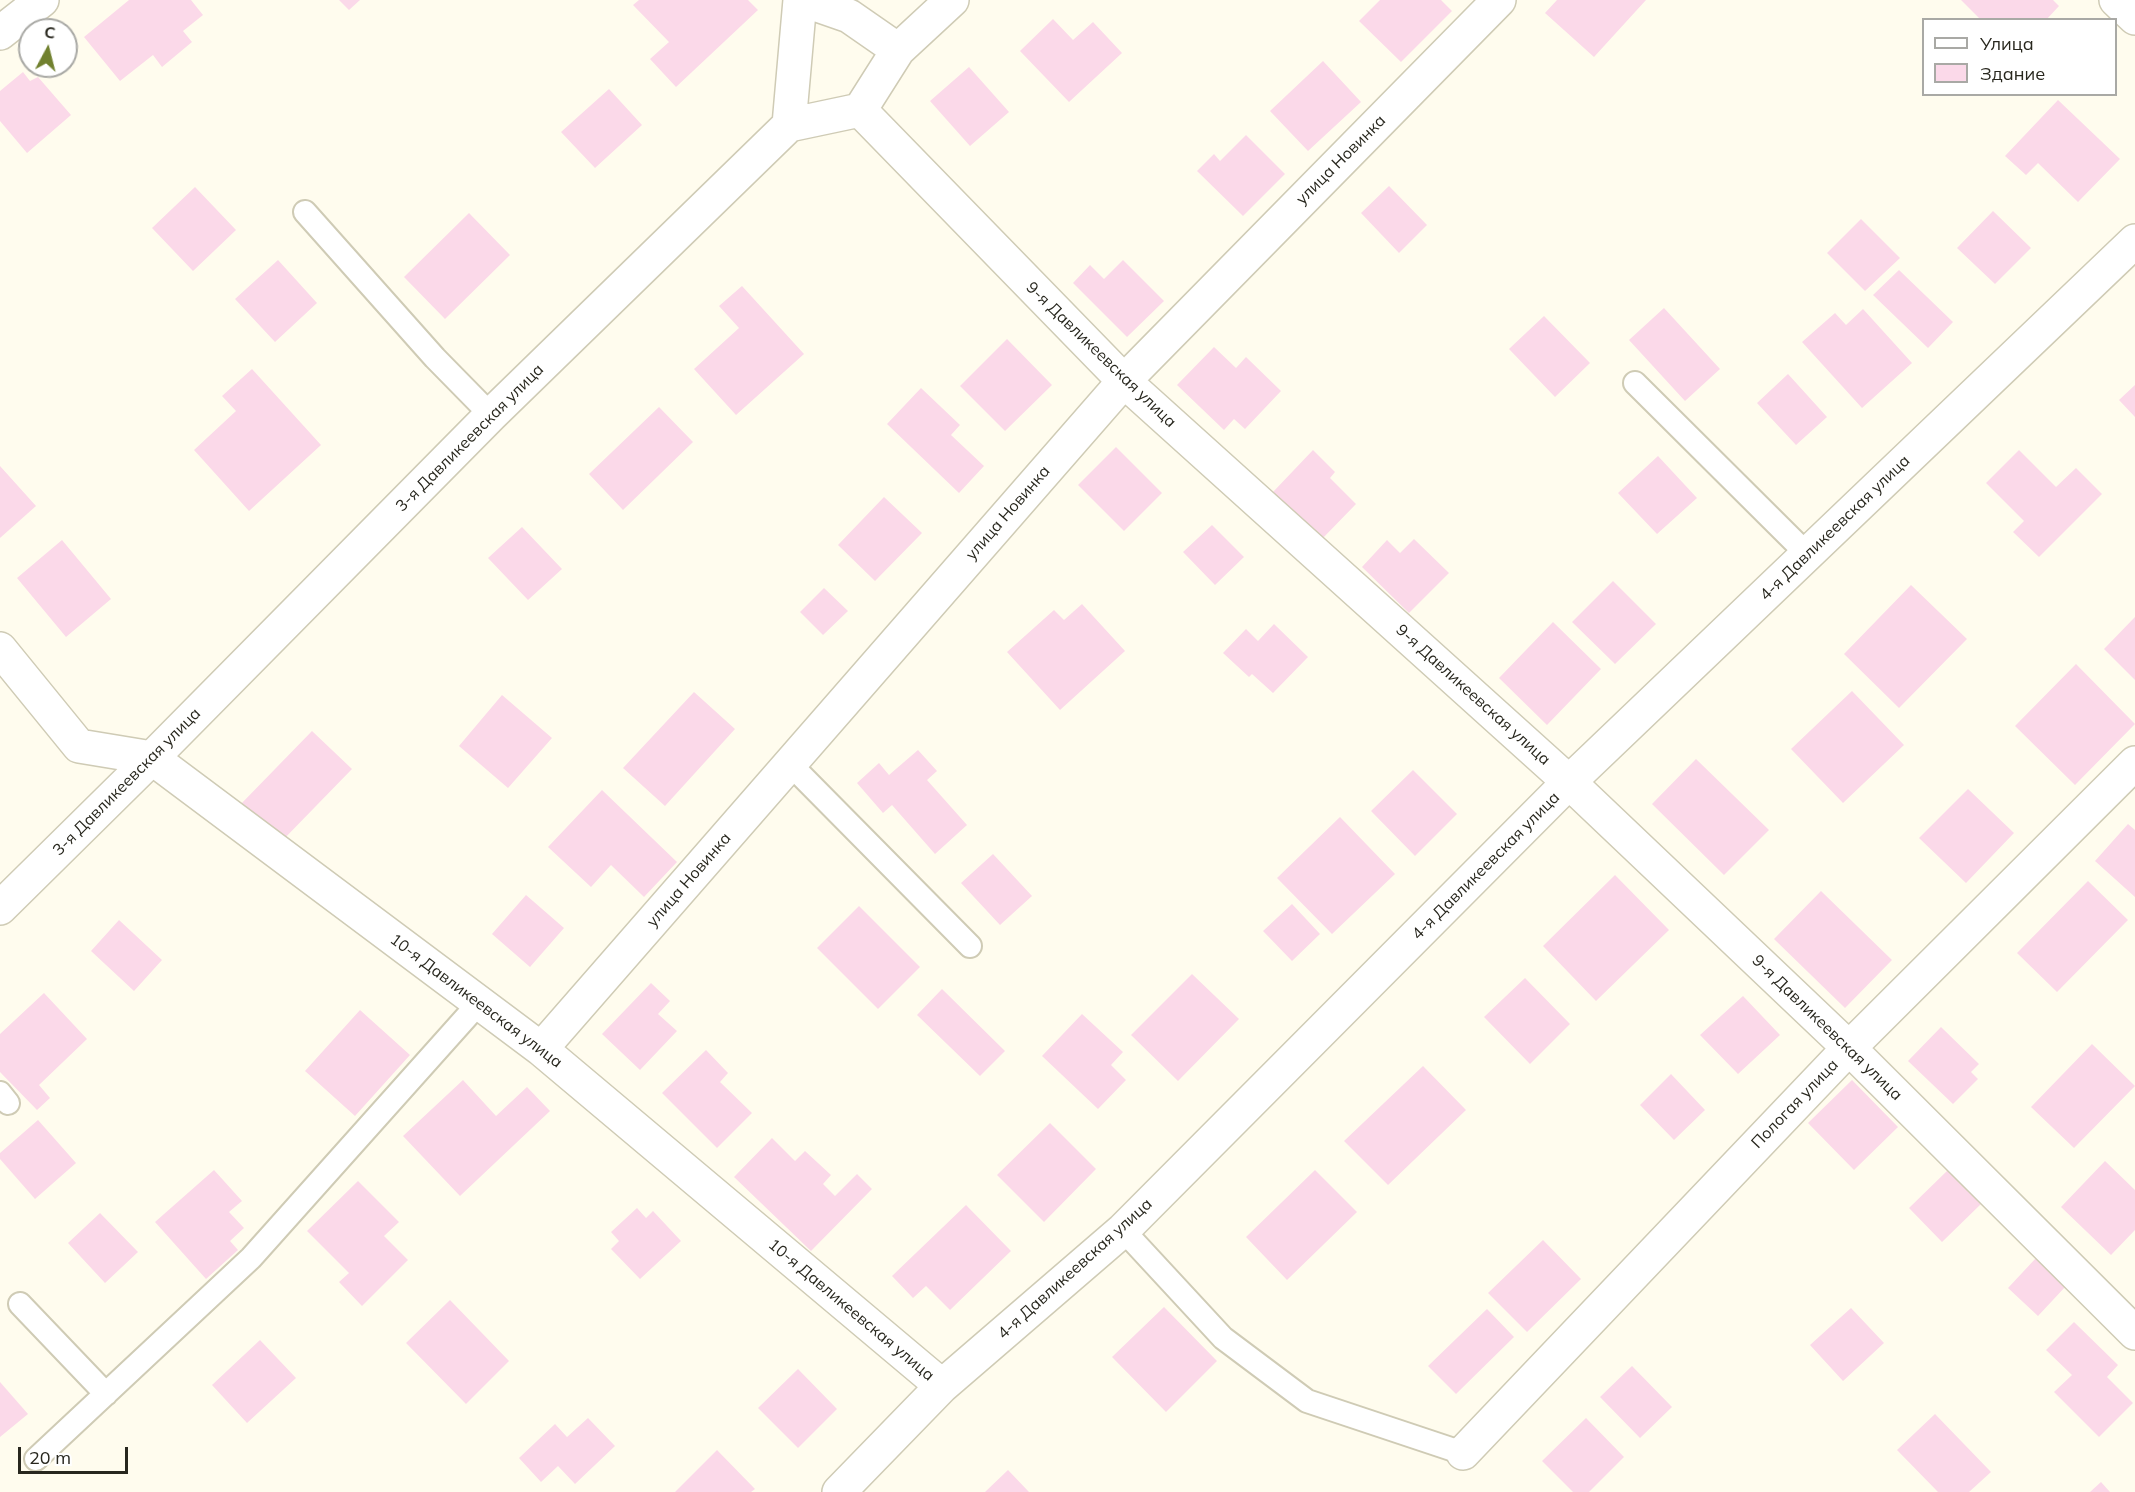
<!DOCTYPE html>
<html>
<head>
<meta charset="utf-8">
<style>
	body { margin:0 }
	#map { position:relative; width:2135px; height:1492px; overflow:hidden; background:#fffcee; font-family:Mulish,sans-serif }
	canvas { display:block }
	.legend { position:absolute; left:1922px; top:18px; width:195px; height:78px; box-sizing:border-box; background:#fff; border:2px solid #a9a9a5; margin:0; padding:8px 10px; list-style:none; font-size:18px; color:#28271e }
	.legend li { display:flex; align-items:center; gap:12px; height:30px }
	.legend b { width:30px; border:2px solid #a9a9a5 }
	.north { position:absolute; left:18px; top:18px; width:60px; height:60px; box-sizing:border-box; background:#fff; border:2px solid #a9a9a5; border-radius:50%; rotate:7deg; font-size:16px; font-weight:700; line-height:24px; text-align:center; color:#28271e }
	.north::after { content:''; display:block; margin:auto; width:21px; height:27px; background:#71812f; clip-path:polygon(50% 0,100% 100%,50% 72%,0 100%) }
	.scale { position:absolute; left:18px; top:1447px; width:110px; height:27px; box-sizing:border-box; border:3px solid #28271e; border-top:0; padding-left:8px; font-size:18px; line-height:21px; white-space:nowrap; color:#28271e; -webkit-text-stroke:4px #fff; paint-order:stroke }
</style>
</head>
<body>
<div id="map">
<canvas width="2135" height="1492"></canvas>
<ul class="legend">
<li><b style="height:8px;background:#fff"></b>Улица</li>
<li><b style="height:16px;background:#fbd9e9"></b>Здание</li>
</ul>
<div class="north">С</div>
<div class="scale">20 m</div>
</div>
<script>
const g = document.querySelector('canvas').getContext('2d');
g.lineJoin = 'round';
function fill(path, color) {
  g.fillStyle = color;
  g.fill(path, 'evenodd');
}
function toPath(rows) {
  const path = new Path2D();
  for (const r of rows) {
    path.moveTo(r[0], r[1]);
    for (let i = 2; i < r.length; i += 2) path.lineTo(r[i], r[i + 1]);
  }
  return path;
}
function trace(path, color, width, dash) {
  g.strokeStyle = color;
  g.lineWidth = width;
  g.lineCap = dash ? 'butt' : 'round';
  g.setLineDash(dash || []);
  g.stroke(path);
}
function write(font, color, halo, rows, align = 'center') {
  g.font = font + ' Mulish,sans-serif';
  g.lineWidth = 4.5;
  g.setLineDash([]);
  g.textBaseline = 'middle';
  g.strokeStyle = halo;
  g.fillStyle = color;
  for (const [text, x, y, turn = 0] of rows) {
    g.save();
    g.translate(x, y);
    g.rotate((+turn || 0) * Math.PI / 180);
    g.textAlign = isNaN(turn) ? turn : align;
    if (halo) g.strokeText(text, 0, 0);
    g.fillText(text, 0, 0);
    g.restore();
  }
}
fill(toPath([
	[129,0,191,0,203,15,183,31,192,42,162,67,153,55,120,81,84,37],
	[339,0,360,0,349,10],
	[639,0,748,0,758,10,676,87,650,59,669,42,633,5],
	[1380,0,1441,0,1452,11,1401,62,1359,21],
	[1557,0,1646,0,1594,57,1545,13],
	[1961,0,2053,0,2059,6,2046,20,1981,20],
	[1053,19,1073,40,1093,22,1122,53,1069,102,1020,51],
	[1323,61,1361,102,1308,151,1270,111],
	[969,67,1009,112,970,146,930,101],
	[23,72,30,81,38,77,71,115,27,153,0,121,0,91],
	[609,89,642,125,595,168,561,132],
	[2058,100,2120,159,2078,202,2038,163,2026,175,2005,156],
	[1246,135,1285,174,1243,216,1197,171,1214,154,1220,161],
	[1389,186,1427,225,1399,253,1361,213],
	[195,187,236,230,193,271,152,228],
	[1993,211,2031,248,1995,284,1957,248],
	[469,213,510,255,445,319,404,277],
	[1861,219,1900,258,1865,291,1827,253],
	[278,260,317,303,275,342,235,299],
	[1123,260,1164,301,1127,337,1073,283,1090,265,1104,279],
	[1899,270,1953,322,1928,348,1873,295],
	[742,286,804,354,736,415,694,369,739,328,719,306],
	[1664,308,1720,369,1685,401,1629,340],
	[1863,309,1912,363,1862,408,1802,342,1835,313,1846,325],
	[1544,316,1590,363,1555,397,1509,349],
	[1007,339,1052,385,1005,431,960,386],
	[1214,347,1236,368,1246,357,1281,391,1245,429,1234,419,1224,430,1177,385],
	[252,369,321,445,249,511,194,450,236,411,222,396],
	[1788,374,1827,417,1796,445,1757,403],
	[2135,385,2135,417,2119,400],
	[921,388,960,425,951,435,984,466,959,493,887,424],
	[659,407,693,442,623,510,589,474],
	[1116,447,1162,493,1124,531,1078,485],
	[1313,450,1335,472,1330,478,1356,504,1322,539,1273,492],
	[2019,450,2056,487,2076,468,2102,494,2039,557,2013,532,2024,521,1986,483],
	[1658,456,1697,498,1657,534,1618,493],
	[0,466,36,506,0,538],
	[884,497,922,533,875,581,838,545],
	[1212,525,1244,557,1215,585,1183,552],
	[522,527,562,569,528,600,488,558],
	[1414,539,1449,573,1409,613,1362,567,1387,540,1400,553],
	[62,540,111,599,66,637,17,578],
	[1613,581,1656,624,1615,664,1572,622],
	[1911,585,1967,639,1899,708,1844,654],
	[824,588,848,611,823,635,800,612],
	[1082,604,1125,651,1060,710,1007,652,1054,610,1064,620],
	[2135,617,2135,680,2104,649],
	[1553,622,1601,669,1547,725,1499,678],
	[1274,624,1308,657,1273,693,1252,674,1249,677,1223,653,1246,629,1258,641],
	[2076,664,2135,724,2075,785,2015,726],
	[1852,691,1904,745,1843,803,1791,749],
	[694,692,735,729,665,806,623,768],
	[502,695,552,738,508,788,459,746],
	[312,731,352,769,279,844,239,806],
	[918,750,937,771,927,780,967,825,935,854,892,805,883,813,857,783,879,763,889,775],
	[1696,759,1769,830,1724,875,1652,804],
	[1413,770,1457,814,1415,856,1371,811],
	[1968,789,2014,833,1966,883,1919,838],
	[602,790,677,862,644,897,611,865,591,887,548,847],
	[1340,817,1395,874,1332,934,1277,878],
	[2128,824,2135,830,2135,897,2095,861],
	[993,854,1032,896,1000,925,961,883],
	[1615,875,1669,930,1596,1001,1543,946],
	[2088,881,2128,920,2057,992,2017,953],
	[1821,891,1892,960,1845,1008,1774,939],
	[526,895,564,928,530,967,492,934],
	[1292,904,1320,934,1292,961,1263,931],
	[859,906,920,967,878,1009,817,948],
	[119,920,162,960,134,991,91,951],
	[1192,974,1239,1019,1178,1081,1131,1035],
	[1525,978,1570,1024,1530,1064,1484,1017],
	[651,983,670,1001,658,1014,677,1031,640,1070,602,1034],
	[942,989,1005,1051,980,1076,917,1015],
	[44,993,87,1039,39,1085,50,1098,37,1110,0,1072,0,1034],
	[1743,996,1780,1035,1738,1074,1700,1035],
	[360,1010,410,1055,355,1116,305,1071],
	[1082,1014,1123,1052,1111,1065,1126,1080,1098,1109,1042,1056],
	[1941,1027,1979,1064,1971,1072,1978,1079,1953,1104,1908,1061],
	[2092,1044,2135,1086,2074,1148,2031,1107],
	[706,1050,728,1073,720,1082,752,1113,717,1148,662,1093],
	[1423,1066,1466,1110,1388,1185,1344,1141],
	[1671,1074,1705,1110,1674,1140,1640,1105],
	[463,1080,496,1116,527,1087,550,1111,460,1196,403,1136],
	[1852,1080,1898,1127,1854,1170,1808,1123],
	[38,1120,76,1163,35,1199,0,1159,0,1153],
	[1050,1123,1096,1169,1044,1222,997,1175],
	[772,1138,795,1161,805,1151,831,1175,823,1184,835,1196,857,1174,872,1189,811,1251,734,1177],
	[2105,1161,2135,1190,2135,1230,2111,1255,2061,1207],
	[214,1170,242,1201,229,1212,244,1228,230,1241,238,1250,206,1279,155,1222],
	[1315,1170,1357,1212,1287,1280,1246,1237],
	[1948,1170,1981,1204,1942,1242,1909,1208],
	[358,1181,399,1222,384,1236,408,1260,362,1306,339,1282,349,1273,307,1231],
	[966,1205,1011,1251,950,1310,926,1286,913,1298,892,1276],
	[637,1208,646,1218,653,1211,681,1241,640,1279,611,1249,619,1241,611,1232],
	[100,1213,138,1252,105,1283,68,1243],
	[1543,1240,1581,1279,1527,1332,1488,1293],
	[2036,1258,2066,1286,2038,1316,2008,1288],
	[450,1300,509,1361,466,1404,406,1343],
	[1164,1307,1217,1361,1166,1412,1112,1357],
	[1851,1308,1884,1343,1843,1381,1810,1345],
	[1487,1309,1514,1337,1456,1394,1428,1366],
	[2074,1322,2118,1365,2107,1377,2133,1403,2099,1437,2054,1392,2072,1375,2046,1350],
	[260,1340,296,1378,247,1423,212,1385],
	[1632,1366,1672,1407,1640,1438,1600,1397],
	[798,1369,837,1409,798,1448,758,1408],
	[0,1382,28,1414,0,1437],
	[1935,1414,1991,1472,1969,1492,1938,1492,1897,1450],
	[588,1418,615,1446,575,1484,558,1466,541,1482,519,1458,555,1424,567,1437],
	[1586,1418,1624,1457,1589,1492,1573,1492,1542,1461],
	[717,1450,755,1489,751,1492,675,1492],
	[1008,1470,1029,1492,985,1492],
	[2101,1482,2110,1492,2090,1492]
]), '#fbd9e9');
const service = toPath([
	[305,212,435,358,491,415],
	[1635,383,1808,555],
	[790,764,970,946],
	[0,1093,8,1103],
	[1123,1230,1223,1338,1307,1401,1463,1453],
	[20,1304,106,1394],
	[36,1459,251,1258,479,1003]
]);
const minor = toPath([
	[803,0,849,16,898,50],
	[2116,0,2135,18],
	[0,33,42,0],
	[860,110,1124,381,1569,782,1849,1048,2135,1333],
	[789,125,800,0],
	[0,649,79,746,152,758,541,1049,942,1386],
	[0,908,152,758,491,415,789,125,860,110,898,50,952,0],
	[541,1049,1124,381,1499,0],
	[1463,1453,1849,1048,2135,763],
	[839,1492,942,1386,1123,1230,1569,782,2135,241]
]);
trace(service, '#cfcbb5', 26);
trace(minor, '#cfcbb5', 36);
trace(service, '#fff', 22);
trace(minor, '#fff', 33);
write('16px', '#28271e', '#fff', [
	["улица Новинка",1341,160,-45],
	["9-я Давликеевская улица",1101,355,44],
	["3-я Давликеевская улица",470,438,-45],
	["улица Новинка",1008,513,-49],
	["4-я Давликеевская улица",1835,528,-44],
	["9-я Давликеевская улица",1473,695,42],
	["3-я Давликеевская улица",127,782,-45],
	["4-я Давликеевская улица",1486,866,-45],
	["улица Новинка",689,880,-49],
	["10-я Давликеевская улица",476,1001,37],
	["9-я Давликеевская улица",1827,1028,44],
	["Пологая улица",1795,1104,-46],
	["4-я Давликеевская улица",1075,1269,-42],
	["10-я Давликеевская улица",851,1310,40]
]);
</script>
</body>
</html>
